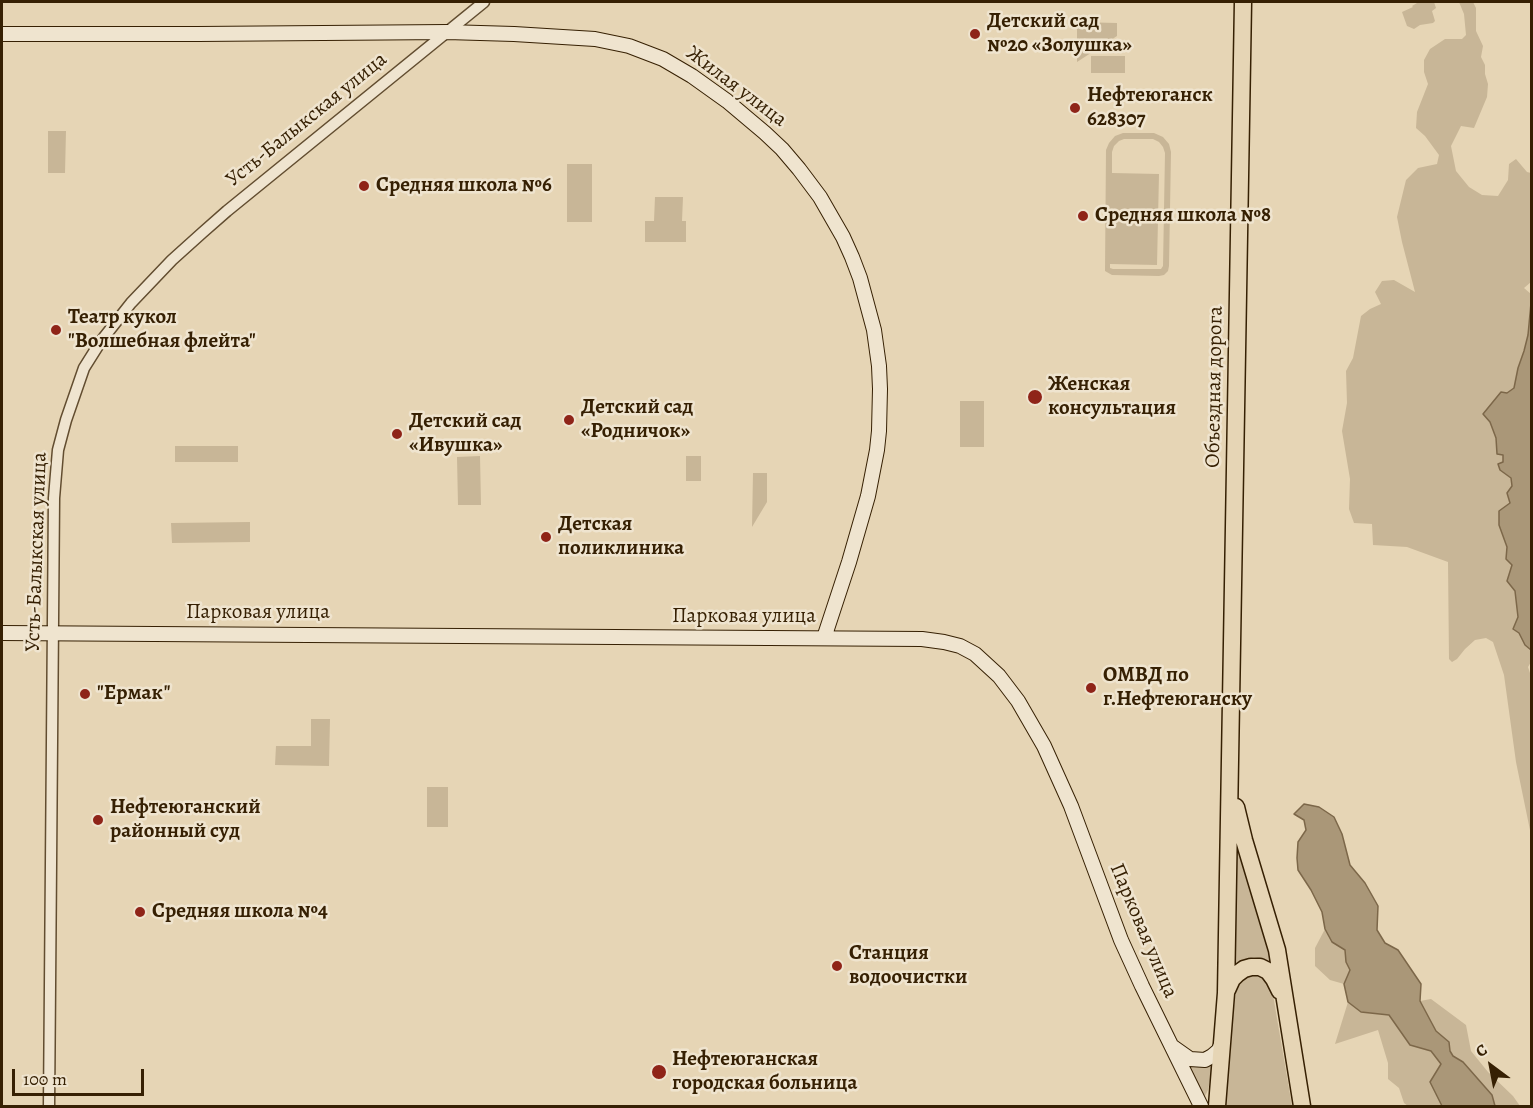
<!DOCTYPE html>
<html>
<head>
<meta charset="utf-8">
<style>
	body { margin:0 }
	#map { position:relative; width:1533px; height:1108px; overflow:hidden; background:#e6d5b5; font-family:Alegreya,serif }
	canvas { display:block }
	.frame { position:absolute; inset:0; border:3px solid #362003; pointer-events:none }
	.north { position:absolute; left:1461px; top:1036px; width:60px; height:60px; -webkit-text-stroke:4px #efe4cf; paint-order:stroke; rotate:328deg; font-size:16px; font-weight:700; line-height:24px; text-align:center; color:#362003 }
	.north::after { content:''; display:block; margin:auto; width:21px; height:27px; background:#362003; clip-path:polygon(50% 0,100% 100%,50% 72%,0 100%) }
	.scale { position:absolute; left:12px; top:1069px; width:132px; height:27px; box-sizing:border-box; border:3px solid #362003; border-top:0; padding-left:8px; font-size:18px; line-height:21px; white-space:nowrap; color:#362003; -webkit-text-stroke:4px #efe4cf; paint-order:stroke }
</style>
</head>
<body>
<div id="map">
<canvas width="1533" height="1108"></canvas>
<div class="frame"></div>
<div class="north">С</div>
<div class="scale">100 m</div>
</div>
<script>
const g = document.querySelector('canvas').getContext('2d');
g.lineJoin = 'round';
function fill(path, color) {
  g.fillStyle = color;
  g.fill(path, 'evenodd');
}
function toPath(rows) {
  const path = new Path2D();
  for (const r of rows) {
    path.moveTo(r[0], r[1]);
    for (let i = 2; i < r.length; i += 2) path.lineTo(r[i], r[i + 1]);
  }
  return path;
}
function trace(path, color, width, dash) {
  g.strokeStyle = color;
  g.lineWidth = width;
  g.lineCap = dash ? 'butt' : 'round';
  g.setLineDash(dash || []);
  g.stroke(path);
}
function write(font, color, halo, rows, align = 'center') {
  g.font = font + ' Alegreya,serif';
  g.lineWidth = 5;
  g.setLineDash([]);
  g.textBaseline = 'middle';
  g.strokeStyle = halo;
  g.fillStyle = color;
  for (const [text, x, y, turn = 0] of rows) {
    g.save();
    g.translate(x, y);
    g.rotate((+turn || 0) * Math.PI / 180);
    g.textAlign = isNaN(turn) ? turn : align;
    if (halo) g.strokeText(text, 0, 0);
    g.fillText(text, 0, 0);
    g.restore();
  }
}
fill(toPath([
	[1416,2,1434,2,1436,8,1432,11,1435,21,1433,23,1420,25,1414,29,1407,26,1402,12,1413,7,1412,6,1417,3],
	[1459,2,1473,2,1476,8,1476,31,1483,46,1481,57,1485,65,1485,74,1488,84,1487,97,1474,128,1461,126,1451,146,1456,171,1469,187,1482,195,1498,196,1508,180,1509,164,1516,159,1527,172,1531,173,1531,282,1524,288,1531,294,1528,335,1524,351,1518,368,1514,388,1507,393,1490,422,1496,438,1497,454,1504,455,1503,462,1500,470,1511,478,1512,486,1507,493,1510,504,1499,525,1513,565,1518,617,1513,629,1519,633,1525,645,1531,650,1531,662,1528,667,1532,679,1532,776,1530,778,1532,782,1531,835,1516,762,1504,675,1493,642,1486,638,1475,640,1465,649,1457,659,1452,662,1449,659,1448,562,1407,547,1373,545,1372,524,1354,523,1349,509,1350,479,1342,431,1347,403,1346,371,1353,358,1361,316,1370,309,1381,304,1375,292,1382,281,1394,280,1415,292,1402,242,1397,217,1406,180,1418,168,1437,164,1439,155,1425,136,1416,128,1417,112,1428,84,1424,72,1424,60,1430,49,1445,39,1462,39,1466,35,1464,14],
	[1077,22,1117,23,1117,36,1077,62],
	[1091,56,1125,56,1125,73,1091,73],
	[48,131,66,131,65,173,48,173],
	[1123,133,1154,133,1163,137,1169,144,1171,152,1169,266,1168,271,1164,275,1159,276,1112,275,1105,271,1106,150,1109,143,1115,136],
	[1124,139,1153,139,1159,142,1163,147,1165,153,1163,266,1161,269,1113,269,1110,268,1110,264,1157,265,1159,174,1112,173,1112,152,1114,146,1119,141],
	[567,164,592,164,592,222,567,222],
	[655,197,683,197,682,221,686,221,686,242,645,242,645,221,654,221],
	[960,401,984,401,984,447,960,447],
	[175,446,238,446,238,462,175,462],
	[480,456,481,505,458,505,457,457],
	[686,456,701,456,701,481,686,481],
	[753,473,767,473,767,502,752,527],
	[250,522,250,542,172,543,171,523],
	[311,719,330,719,329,766,275,765,276,746,311,746],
	[427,787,448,787,448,827,427,827],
	[1237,842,1273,965,1265,960,1254,957,1242,960,1235,963],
	[1325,929,1332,942,1345,949,1346,962,1350,970,1344,984,1330,980,1315,966,1315,948],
	[1259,974,1265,977,1272,989,1292,1106,1223,1106,1236,989,1239,981,1245,976],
	[1431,999,1466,1025,1471,1051,1488,1072,1513,1096,1520,1106,1495,1106,1492,1095,1463,1062,1453,1056,1450,1051,1449,1042,1436,1031,1420,1001],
	[1348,1002,1361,1012,1389,1015,1410,1045,1431,1051,1441,1064,1430,1082,1442,1106,1408,1106,1404,1103,1399,1088,1388,1079,1388,1063,1378,1030,1335,1044],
	[1184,1062,1197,1067,1213,1066,1208,1090,1203,1100]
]), '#c8b697');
const water = toPath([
	[1531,303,1531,650,1525,645,1519,633,1513,629,1518,617,1515,591,1507,581,1512,565,1506,559,1507,547,1499,525,1499,511,1510,503,1507,493,1512,486,1511,478,1500,470,1498,464,1503,462,1503,455,1497,454,1496,438,1490,422,1483,414,1501,392,1507,393,1514,388,1518,368,1524,351,1528,335,1531,303],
	[1304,804,1319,807,1334,817,1342,834,1350,865,1365,883,1378,906,1377,930,1385,943,1398,950,1421,984,1420,1001,1436,1031,1449,1042,1450,1051,1453,1056,1463,1062,1492,1095,1495,1106,1442,1106,1430,1082,1441,1064,1431,1051,1410,1045,1389,1015,1361,1012,1348,1002,1344,984,1350,970,1346,962,1345,950,1332,942,1325,929,1322,912,1311,890,1298,870,1297,858,1298,842,1306,830,1304,820,1294,814,1304,804]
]);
fill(water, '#aa9778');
trace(water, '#7c6749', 1.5);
const minor = toPath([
	[49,1106,54,498,58,450,66,420,84,368,101,341,131,303,172,260,202,233,227,211,484,2]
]);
const secondary = toPath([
	[2,34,198,34,447,32,514,34,595,39,629,46,663,59,692,76,727,101,765,133,782,149,799,169,820,197,843,237,852,257,860,278,874,330,879,366,880,389,879,431,877,450,868,496,849,562,824,638],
	[2,633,922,639,944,642,960,646,975,654,999,676,1018,701,1044,746,1071,806,1121,940,1142,986,1201,1106],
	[1173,1047,1190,1059,1205,1060,1212,1056,1219,1050,1222,1042]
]);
const primary = toPath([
	[1236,807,1244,840,1277,950,1302,1106],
	[1227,990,1232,979,1237,974,1244,969,1251,967,1260,967,1268,971,1274,979,1280,991],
	[1217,1106,1226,993,1243,2]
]);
trace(minor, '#624d30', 13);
trace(secondary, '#362003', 16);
trace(primary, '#362003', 19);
trace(minor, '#efe4cf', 10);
trace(secondary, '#efe4cf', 14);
trace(primary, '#e6d5b5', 16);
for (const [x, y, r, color] of [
	[975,34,6,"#8f2418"],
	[1075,108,6,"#8f2418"],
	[364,186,6,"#8f2418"],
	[1083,216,6,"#8f2418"],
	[56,330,6,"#8f2418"],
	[1035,397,8,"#8f2418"],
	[569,420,6,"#8f2418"],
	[397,434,6,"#8f2418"],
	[546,537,6,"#8f2418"],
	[1091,688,6,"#8f2418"],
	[85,694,6,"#8f2418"],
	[98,820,6,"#8f2418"],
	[140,912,6,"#8f2418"],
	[837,966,6,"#8f2418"],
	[659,1072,8,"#8f2418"]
]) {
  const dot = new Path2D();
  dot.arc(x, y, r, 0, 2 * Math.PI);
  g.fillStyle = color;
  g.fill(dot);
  trace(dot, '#efe4cf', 2);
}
write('bold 21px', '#362003', '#efe4cf', [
	["Детский сад",987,22],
	["№20 «Золушка»",987,46],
	["Нефтеюганск",1087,96],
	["628307",1087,120],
	["Средняя школа №6",376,186],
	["Средняя школа №8",1095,216],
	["Театр кукол",68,318],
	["\"Волшебная флейта\"",68,342],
	["Женская",1048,385],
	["консультация",1048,409],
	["Детский сад",581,408],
	["«Родничок»",581,432],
	["Детский сад",409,422],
	["«Ивушка»",409,446],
	["Детская",558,525],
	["поликлиника",558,549],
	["ОМВД по",1103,676],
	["г.Нефтеюганску",1103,700],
	["\"Ермак\"",97,694],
	["Нефтеюганский",110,808],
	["районный суд",110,832],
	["Средняя школа №4",152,912],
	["Станция",849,954],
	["водоочистки",849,978],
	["Нефтеюганская",672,1060],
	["городская больница",672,1084]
], 'left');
write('21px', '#362003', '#efe4cf', [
	["Жилая улица",736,87,37],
	["Усть-Балыкская улица",307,120,-39],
	["Объездная дорога",1215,387,-89],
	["Усть-Балыкская улица",37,552,-88],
	["Парковая улица",258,613],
	["Парковая улица",744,617],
	["Парковая улица",1143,931,67]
]);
</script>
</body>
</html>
